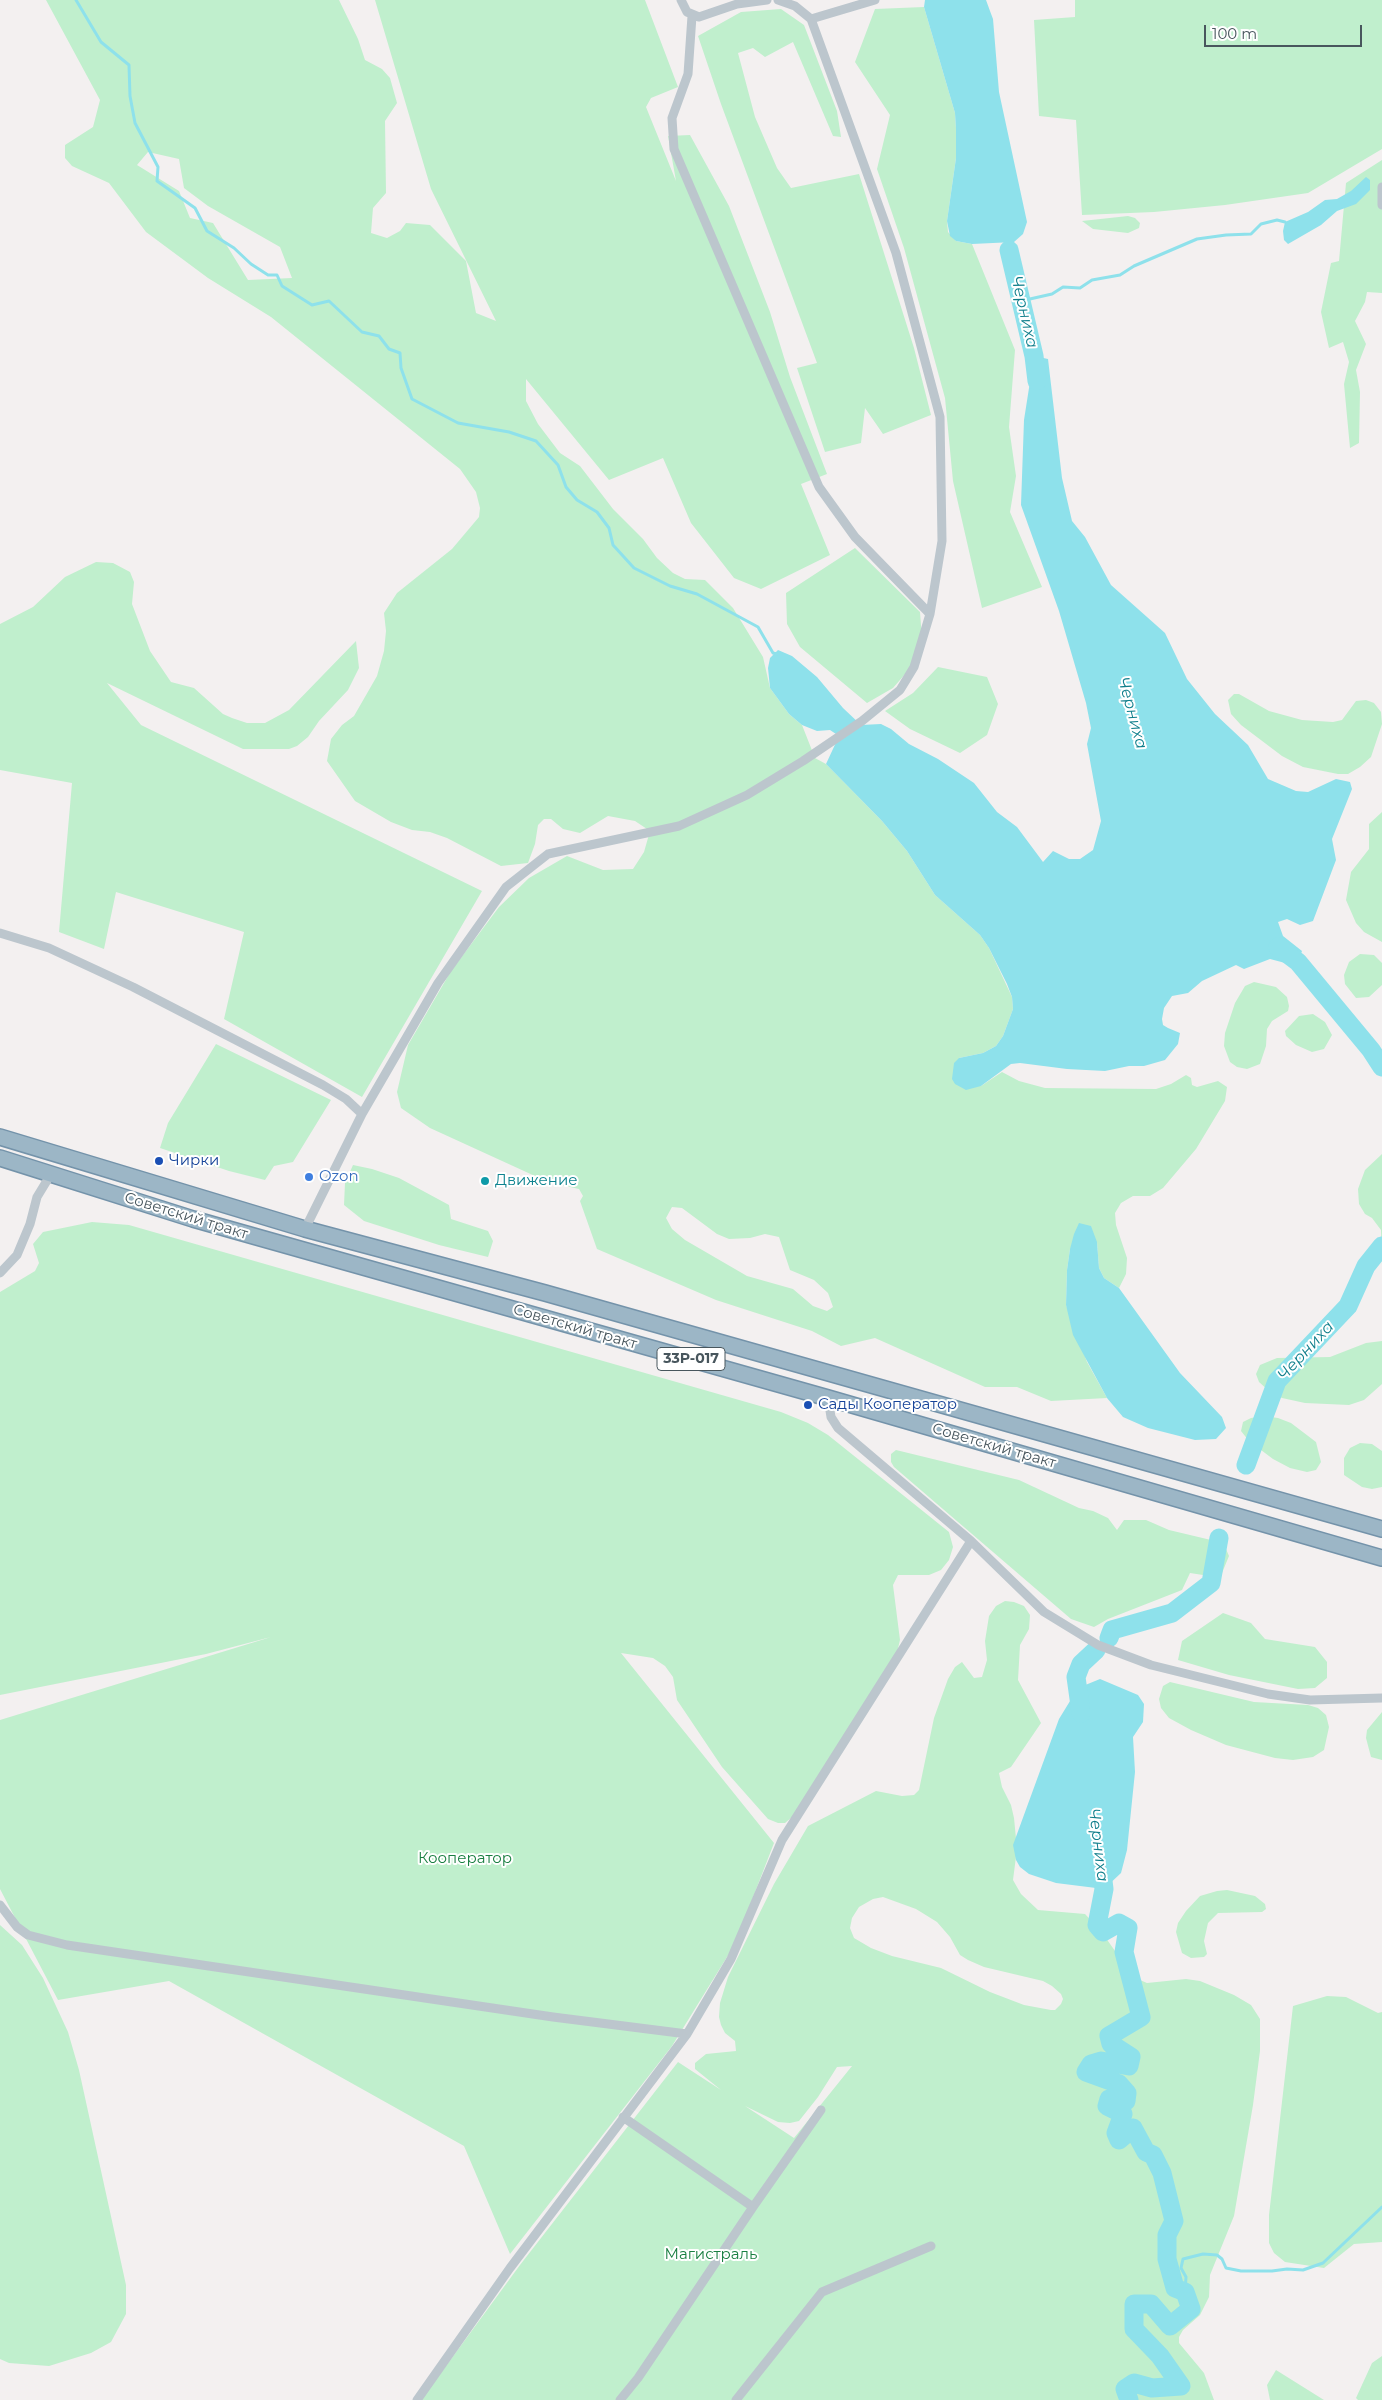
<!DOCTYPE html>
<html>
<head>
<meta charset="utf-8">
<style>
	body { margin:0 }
	#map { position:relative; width:1382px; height:2400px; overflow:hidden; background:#f3f0f0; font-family:Montserrat,sans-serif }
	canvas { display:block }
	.scale { position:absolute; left:1204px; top:25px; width:158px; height:22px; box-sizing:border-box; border:2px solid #48565d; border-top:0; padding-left:6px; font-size:15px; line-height:18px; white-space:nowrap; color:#48565d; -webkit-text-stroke:4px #fff; paint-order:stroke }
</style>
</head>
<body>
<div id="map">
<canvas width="1382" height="2400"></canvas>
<div class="scale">100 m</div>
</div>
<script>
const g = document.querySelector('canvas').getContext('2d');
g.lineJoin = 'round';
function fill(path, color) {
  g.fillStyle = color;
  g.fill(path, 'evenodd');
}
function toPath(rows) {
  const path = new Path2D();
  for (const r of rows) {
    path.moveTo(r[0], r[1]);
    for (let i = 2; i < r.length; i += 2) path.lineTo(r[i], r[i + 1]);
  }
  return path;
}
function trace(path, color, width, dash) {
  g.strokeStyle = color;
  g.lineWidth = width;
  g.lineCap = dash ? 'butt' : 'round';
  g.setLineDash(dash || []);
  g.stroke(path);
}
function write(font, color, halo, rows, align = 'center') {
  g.font = font + ' Montserrat,sans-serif';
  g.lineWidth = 4;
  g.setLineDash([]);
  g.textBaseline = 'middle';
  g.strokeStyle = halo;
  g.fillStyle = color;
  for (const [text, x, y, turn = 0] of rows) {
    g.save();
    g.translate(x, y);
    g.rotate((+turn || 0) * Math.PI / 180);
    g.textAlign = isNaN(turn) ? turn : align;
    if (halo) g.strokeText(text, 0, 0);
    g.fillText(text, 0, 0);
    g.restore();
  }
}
fill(toPath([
	[46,0,339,0,358,39,365,60,382,69,390,78,397,103,385,121,386,193,373,208,371,233,387,238,400,231,406,223,430,225,466,261,476,313,496,321,431,189,375,0,645,0,678,87,651,98,646,107,676,181,668,136,690,135,729,206,770,312,790,377,827,474,801,484,830,555,761,589,734,578,691,523,663,458,609,480,526,379,526,401,538,424,560,453,580,466,613,509,643,539,657,558,673,573,685,579,705,580,733,608,763,657,770,688,789,714,802,725,815,758,826,764,882,821,907,851,935,895,980,935,989,948,1012,997,1013,1009,1003,1036,996,1046,983,1053,959,1058,981,1086,1002,1072,1019,1081,1045,1088,1156,1089,1171,1084,1186,1075,1191,1078,1192,1085,1197,1087,1218,1081,1227,1087,1225,1101,1196,1149,1163,1188,1150,1196,1133,1196,1121,1203,1115,1213,1116,1225,1127,1258,1126,1274,1119,1288,1104,1278,1099,1268,1097,1242,1070,1249,1067,1270,1066,1305,1087,1362,1107,1398,1051,1401,1017,1387,985,1387,875,1338,841,1346,812,1331,716,1300,597,1249,580,1201,583,1196,579,1189,548,1182,430,1128,401,1108,397,1092,408,1045,451,971,499,907,529,878,567,856,603,870,633,869,644,852,650,831,635,821,608,816,580,833,563,829,551,819,544,819,538,825,535,844,528,863,501,866,447,838,430,832,412,830,391,822,355,801,327,761,331,739,342,725,354,716,377,676,384,651,386,631,384,613,397,593,452,549,479,517,480,508,476,492,460,469,271,317,208,278,146,232,109,183,72,166,65,158,65,145,93,127,100,100],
	[148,152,179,159,184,188,208,206,280,247,292,278,248,280,213,223,190,218,179,191,137,165],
	[672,1207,682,1208,717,1234,729,1239,750,1238,765,1234,779,1237,790,1270,814,1280,828,1293,833,1307,827,1311,813,1306,793,1289,747,1276,685,1240,672,1229,666,1218],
	[1075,0,1382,0,1382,149,1308,193,1225,205,1154,212,1082,215,1076,120,1039,116,1034,20,1075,17],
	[924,7,955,113,956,129,956,158,947,221,948,232,956,241,972,244,1015,350,1009,427,1016,476,1010,512,1042,587,982,608,953,481,945,398,904,248,877,169,890,115,855,62,875,9],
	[781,9,804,25,837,111,841,137,833,136,793,42,765,57,753,48,738,53,755,117,777,168,791,188,859,174,914,348,931,415,883,434,865,408,861,443,825,452,797,368,817,363,721,104,698,36,741,12],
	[1382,160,1382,293,1367,292,1365,302,1355,321,1366,344,1356,370,1360,392,1359,443,1350,448,1344,384,1349,362,1343,342,1329,348,1321,312,1331,263,1339,261,1346,183],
	[1128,216,1135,218,1140,223,1139,228,1128,233,1093,229,1082,221],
	[855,548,920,612,922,639,913,665,893,688,867,703,800,647,787,624,786,593],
	[96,562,113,563,130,572,134,582,132,604,150,651,171,682,194,688,223,714,232,718,247,723,265,723,289,710,356,641,359,668,348,690,319,721,308,737,297,746,289,749,243,749,107,683,141,725,482,891,362,1097,224,1019,244,932,116,892,104,949,59,932,72,783,0,770,0,624,33,607,65,577],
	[938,667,987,677,998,704,987,735,960,753,910,729,885,711,913,693],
	[1234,694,1239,694,1269,711,1302,720,1333,722,1342,720,1356,701,1366,700,1374,703,1381,712,1382,724,1371,757,1360,767,1348,774,1338,774,1303,767,1282,756,1241,725,1231,714,1228,700],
	[1382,812,1382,942,1364,932,1356,923,1346,900,1351,872,1369,849,1369,824],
	[1360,954,1374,955,1382,963,1382,985,1369,997,1356,998,1345,984,1344,975,1349,962],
	[1254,982,1276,987,1287,997,1289,1006,1288,1011,1272,1021,1267,1029,1266,1046,1260,1064,1247,1069,1237,1067,1230,1062,1224,1046,1225,1033,1235,1003,1245,986],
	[1313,1014,1325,1022,1332,1035,1324,1049,1312,1052,1296,1045,1286,1036,1285,1031,1299,1016],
	[216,1044,331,1100,293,1162,274,1166,265,1180,229,1171,160,1148,168,1123],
	[1382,1154,1382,1266,1381,1230,1372,1218,1365,1214,1359,1204,1358,1189,1365,1170],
	[353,1165,372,1169,399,1178,449,1205,451,1219,488,1231,493,1241,488,1257,439,1245,364,1221,344,1205,345,1183],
	[92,1222,129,1225,781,1412,808,1423,828,1435,949,1532,953,1547,949,1560,941,1570,929,1575,898,1575,893,1585,900,1640,895,1661,792,1817,785,1823,778,1823,768,1819,722,1767,677,1700,673,1677,665,1666,653,1658,621,1653,774,1843,735,1944,672,2046,510,2254,464,2146,169,1981,58,2000,0,1889,0,1720,271,1637,206,1654,0,1695,0,1292,35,1271,39,1263,33,1244,43,1232],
	[1382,1341,1382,1384,1364,1400,1349,1405,1305,1403,1282,1398,1269,1391,1259,1382,1256,1374,1260,1365,1277,1358,1330,1357,1366,1343],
	[1264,1416,1278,1418,1291,1423,1316,1442,1321,1462,1316,1470,1307,1472,1290,1468,1273,1459,1249,1441,1241,1431,1243,1422,1251,1418],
	[1360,1443,1372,1444,1382,1451,1382,1487,1372,1489,1362,1487,1344,1475,1344,1458,1350,1448],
	[896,1450,1019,1480,1079,1508,1093,1511,1108,1518,1117,1530,1124,1520,1146,1520,1169,1530,1211,1540,1226,1549,1229,1556,1222,1573,1216,1577,1190,1573,1182,1590,1108,1619,1094,1627,1071,1619,894,1467,891,1462,891,1454],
	[1005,1601,1014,1602,1024,1606,1030,1615,1029,1629,1020,1645,1018,1680,1041,1723,1011,1767,999,1773,1002,1787,1011,1805,1014,1818,1017,1849,1013,1880,1021,1894,1038,1910,1085,1914,1101,1931,1115,1951,1124,1970,1133,1977,1147,1983,1186,1979,1200,1981,1234,1995,1251,2005,1260,2019,1260,2051,1253,2105,1234,2216,1210,2275,1209,2297,1200,2315,1183,2330,1179,2337,1179,2343,1204,2373,1214,2400,421,2400,520,2265,678,2062,721,2090,695,2069,695,2063,706,2054,736,2051,735,2041,725,2033,721,2025,719,2017,720,2003,728,1977,774,1884,808,1826,876,1791,902,1796,914,1795,919,1790,934,1718,948,1679,955,1667,962,1662,974,1678,982,1677,987,1660,985,1641,989,1616,996,1606],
	[883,1897,916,1909,937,1922,950,1937,960,1955,968,1960,984,1967,1043,1981,1052,1986,1061,1994,1063,1999,1061,2004,1055,2010,1051,2010,1024,2005,990,1992,941,1968,892,1956,871,1948,854,1938,850,1928,852,1918,859,1907,873,1899],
	[852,2066,794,2138,745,2106,778,2122,790,2123,799,2121,818,2097,837,2067],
	[1223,1613,1251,1623,1265,1639,1315,1647,1327,1662,1327,1678,1315,1688,1298,1689,1229,1675,1178,1660,1182,1641],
	[1170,1682,1254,1702,1308,1705,1318,1708,1326,1715,1329,1727,1324,1750,1313,1757,1293,1760,1275,1758,1226,1745,1191,1730,1169,1718,1161,1708,1159,1699,1163,1686],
	[1382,1712,1382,1760,1371,1757,1366,1738,1367,1730],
	[1227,1890,1255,1896,1265,1904,1266,1909,1262,1912,1218,1913,1208,1923,1204,1941,1207,1954,1204,1957,1191,1958,1182,1953,1176,1932,1178,1923,1186,1911,1200,1896,1217,1891],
	[0,1925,22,1945,43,1978,68,2032,79,2070,126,2285,126,2314,111,2342,91,2353,49,2366,9,2363,0,2359],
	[1327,1996,1346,1997,1378,2013,1382,2012,1382,2242,1354,2244,1324,2268,1285,2262,1274,2253,1269,2243,1269,2215,1293,2006],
	[1382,2356,1382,2400,1358,2400,1356,2398,1372,2363],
	[1276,2370,1324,2400,1270,2400,1267,2385]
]), '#c0efcd');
fill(toPath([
	[925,0,986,0,990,11,993,19,999,92,1027,222,1023,234,1014,242,972,244,956,241,950,236,947,221,956,158,956,129,955,113,924,7],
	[1366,177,1370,180,1370,190,1356,204,1337,211,1321,225,1288,244,1284,240,1283,231,1285,222,1308,212,1325,200,1337,199,1351,191],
	[1034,356,1048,359,1062,478,1072,521,1085,537,1111,585,1165,633,1187,679,1215,714,1248,745,1268,779,1296,791,1308,792,1336,779,1350,782,1352,789,1332,839,1336,860,1313,921,1300,925,1287,919,1278,922,1283,936,1302,951,1298,962,1289,964,1270,959,1244,969,1236,965,1202,981,1188,993,1172,996,1164,1008,1162,1019,1163,1025,1168,1028,1180,1033,1178,1044,1165,1060,1144,1066,1129,1066,1105,1071,1067,1069,1020,1063,1011,1064,981,1086,966,1090,955,1084,952,1079,954,1063,959,1058,983,1053,996,1046,1003,1036,1013,1009,1012,997,1007,984,989,948,980,935,935,895,907,851,882,821,826,764,839,736,830,730,817,731,802,725,789,714,770,688,768,668,770,658,778,650,792,656,817,677,843,708,861,725,881,724,891,729,909,744,938,759,974,783,997,812,1017,827,1043,862,1053,851,1069,859,1080,859,1093,850,1101,821,1087,744,1091,728,1086,703,1059,611,1021,505,1024,420],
	[1079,1223,1091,1226,1097,1242,1099,1268,1104,1278,1119,1288,1180,1373,1222,1417,1226,1428,1216,1439,1195,1440,1148,1428,1123,1417,1107,1398,1073,1335,1066,1305,1067,1270,1070,1249,1074,1234],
	[1100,1679,1138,1695,1144,1704,1143,1722,1133,1737,1135,1772,1127,1850,1121,1873,1104,1889,1056,1883,1029,1874,1020,1867,1016,1860,1013,1845,1059,1719,1078,1688]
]), '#8ee1eb');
trace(toPath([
	[76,0,101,42,129,65,130,96,135,123,158,167,157,181,195,208,207,231,234,248,251,264,268,275,277,275,282,286,312,305,329,301,362,332,379,336,389,349,400,353,401,368,412,399,458,423,509,432,536,441,558,465,566,487,577,500,597,512,609,528,613,545,634,568,670,586,697,594,758,627,773,653,777,654],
	[1021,301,1052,294,1063,287,1080,288,1092,280,1120,275,1134,266,1197,239,1226,235,1251,234,1261,224,1277,220,1285,222],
	[1185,2292,1186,2277,1181,2268,1183,2259,1203,2254,1217,2255,1222,2259,1226,2268,1241,2271,1272,2271,1287,2269,1303,2270,1323,2263,1382,2207]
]), '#8ee1eb', 3);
trace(toPath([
	[1009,250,1034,356,1037,381],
	[1278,947,1298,962,1371,1050,1382,1067],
	[1246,1465,1277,1381,1348,1306,1366,1266,1382,1246],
	[1109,1638,1112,1630,1172,1613,1211,1583,1219,1538],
	[1081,1713,1076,1677,1081,1664,1096,1650],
	[1101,1865,1104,1889,1097,1925,1103,1932,1119,1923,1128,1928,1124,1952,1141,2017,1109,2036,1111,2044,1131,2057,1129,2066,1101,2061,1091,2064,1086,2072,1119,2084,1127,2093,1126,2101,1109,2099,1107,2106,1123,2114,1116,2133,1119,2140,1133,2128,1146,2152,1153,2155,1162,2173,1174,2221,1167,2235,1167,2259,1175,2288,1185,2292,1191,2309,1170,2326,1151,2304,1134,2304,1134,2329,1160,2356,1181,2386,1152,2388,1134,2383,1125,2389,1129,2400]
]), '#8ee1eb', 19);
const trunk = toPath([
	[0,1137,305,1229,545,1293,1382,1529],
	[0,1158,193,1219,828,1398,1382,1558]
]);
trace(trunk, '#7493aa', 18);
trace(toPath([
	[681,0,687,12,699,17,737,4,767,0],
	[692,16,688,74,672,118,674,149,819,487,855,537,930,614],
	[811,19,875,0],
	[1382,187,1382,205],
	[0,933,49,948,133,987,323,1085,346,1099,362,1114],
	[305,1229,362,1114,438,983,506,887,548,854,679,826,747,795,803,761,862,721,900,690,914,667,930,614,942,541,940,417,896,253,811,19,795,6,778,0],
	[0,1273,17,1255,30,1224,37,1197,51,1174],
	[828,1398,831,1417,838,1428,971,1541,1044,1612,1098,1645,1151,1665,1268,1694,1310,1700,1382,1698],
	[0,1905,17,1927,28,1935,67,1945,553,2017,687,2034],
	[753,2207,821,2110],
	[417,2400,510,2268,687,2034,731,1959,782,1840,971,1541],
	[620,2400,638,2378,753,2207,623,2117],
	[736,2400,822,2292,931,2246]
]), '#bcc6cd', 9);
trace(trunk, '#9cb6c6', 15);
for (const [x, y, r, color] of [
	[159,1161,5,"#1a4fb4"],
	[309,1177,5,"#3f7fe0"],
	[485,1181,5,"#0f9aa8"],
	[808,1405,5,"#1a4fb4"]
]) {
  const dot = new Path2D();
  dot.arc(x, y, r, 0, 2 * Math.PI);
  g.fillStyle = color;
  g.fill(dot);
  trace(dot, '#fff', 2);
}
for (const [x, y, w] of [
	[691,1359,68]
]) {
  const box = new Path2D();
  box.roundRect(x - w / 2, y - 11.5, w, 23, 4);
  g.fillStyle = '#fff';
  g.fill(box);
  trace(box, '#48565d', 1);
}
write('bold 14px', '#48565d', null, [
	["33Р-017",691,1359]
]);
write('15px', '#164399', '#fff', [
	["Чирки",169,1161],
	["Сады Кооператор",818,1405]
], 'left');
write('15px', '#366cbe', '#fff', [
	["Ozon",319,1177]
], 'left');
write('15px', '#0d838f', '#fff', [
	["Движение",495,1181]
], 'left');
write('15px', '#48565d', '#fff', [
	["Советский тракт",186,1216,17],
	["Советский тракт",575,1327,16],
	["Советский тракт",994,1446,16]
]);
write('15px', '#197f41', '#fff', [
	["Кооператор",465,1859],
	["Магистраль",711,2255]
]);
write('italic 16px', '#0f7e8b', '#fff', [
	["Черниха",1024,312,77],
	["Черниха",1132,713,75],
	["Черниха",1306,1351,-47],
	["Черниха",1098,1845,83]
]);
</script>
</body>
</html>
